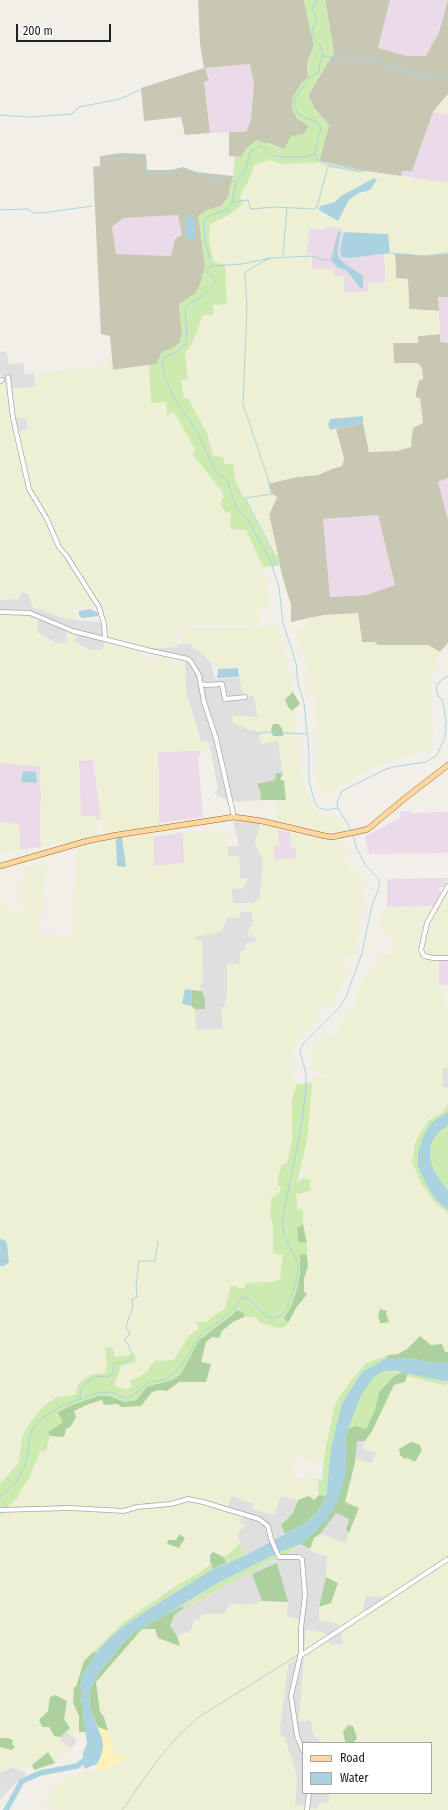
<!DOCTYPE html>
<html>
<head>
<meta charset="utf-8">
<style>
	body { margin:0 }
	#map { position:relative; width:448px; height:1810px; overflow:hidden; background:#f2efe9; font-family:"Fira Sans Condensed",sans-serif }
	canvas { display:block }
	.legend { position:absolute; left:302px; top:1742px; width:130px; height:52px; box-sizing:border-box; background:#fff; border:1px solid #a7a7a7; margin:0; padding:5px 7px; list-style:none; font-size:12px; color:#222 }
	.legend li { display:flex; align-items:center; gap:8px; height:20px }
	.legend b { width:20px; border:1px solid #a7a7a7 }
	.scale { position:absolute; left:16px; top:24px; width:95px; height:18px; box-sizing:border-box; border:2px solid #222; border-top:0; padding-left:5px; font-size:12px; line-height:14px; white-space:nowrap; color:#222; -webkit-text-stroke:3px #fff; paint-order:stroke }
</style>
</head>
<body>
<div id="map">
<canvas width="448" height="1810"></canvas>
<ul class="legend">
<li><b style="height:5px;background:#fcd6a4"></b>Road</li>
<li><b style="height:11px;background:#aad3df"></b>Water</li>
</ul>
<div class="scale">200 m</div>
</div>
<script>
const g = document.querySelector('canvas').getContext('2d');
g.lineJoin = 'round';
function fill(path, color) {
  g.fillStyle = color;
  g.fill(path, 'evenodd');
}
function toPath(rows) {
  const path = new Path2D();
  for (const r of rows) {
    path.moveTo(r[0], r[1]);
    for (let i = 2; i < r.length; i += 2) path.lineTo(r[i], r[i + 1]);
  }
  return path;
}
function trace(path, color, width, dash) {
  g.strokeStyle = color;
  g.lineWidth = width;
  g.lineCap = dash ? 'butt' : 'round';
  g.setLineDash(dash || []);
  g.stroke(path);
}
fill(toPath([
	[6,351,9,364,23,363,25,374,34,373,36,387,10,389,8,377,2,380,0,370,0,352],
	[13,418,26,418,28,429,17,432],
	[21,592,28,594,33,607,66,619,105,623,106,641,102,650,90,650,75,642,67,631,67,643,56,643,38,633,28,616,0,615,0,600,7,600],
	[177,644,189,644,203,654,211,663,215,679,240,678,244,696,254,695,258,717,233,716,247,729,259,731,278,741,283,773,276,774,275,780,261,790,261,800,238,802,222,798,214,793,218,789,209,742,201,741,186,692,185,657,148,650,149,648,177,647],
	[245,820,261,823,255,843,263,860,260,898,254,903,233,903,231,889,247,879,240,878,239,856,228,856,228,846,239,846,233,822],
	[240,912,252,912,253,925,248,936,256,937,255,942,245,950,240,965,227,964,227,992,225,1007,221,1008,223,1029,195,1030,195,1009,205,1009,205,1000,199,985,203,983,202,941,196,940,196,936,213,934,223,929,227,918,239,918],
	[443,1068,448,1068,448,1088,442,1087],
	[357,1441,365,1441,363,1449,377,1453,371,1464,355,1458],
	[231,1496,254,1504,252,1508,273,1514,281,1496,298,1500,293,1513,281,1525,285,1534,244,1556,237,1534,245,1525,240,1523,226,1509],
	[336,1513,349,1519,346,1530,349,1533,346,1544,320,1534],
	[300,1544,313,1552,327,1556,326,1577,319,1607,319,1620,338,1623,341,1629,343,1645,330,1645,328,1638,306,1629,305,1644,300,1645,286,1617,288,1602,252,1574,262,1601,247,1605,230,1604,225,1614,203,1614,200,1619,195,1619,191,1631,177,1636,170,1626,175,1614,184,1608,279,1557,284,1557],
	[365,1596,391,1596,365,1613,363,1609],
	[305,1653,299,1721,311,1720,313,1734,323,1743,303,1743,303,1793,329,1793,330,1802,316,1810,307,1806,295,1805,297,1780,279,1730,288,1664],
	[66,1732,77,1740,71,1749,61,1741,60,1737],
	[13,1767,27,1773,8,1791,0,1801,0,1773]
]), '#e0dfdf');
fill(toPath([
	[390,0,448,0,439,32,426,56,407,56,378,48],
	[251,64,254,84,251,120,246,132,210,133,204,81,209,80,205,68],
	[433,112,448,114,448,183,401,176,401,171,412,171],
	[178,215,182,235,175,239,171,256,115,254,112,227,123,218],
	[326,226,341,228,344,232,340,249,341,257,350,258,384,253,386,282,368,292,344,293,334,276,333,269,312,269,311,253,306,256,309,228,325,229],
	[438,297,448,297,448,343,440,342],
	[448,478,448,520,438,481],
	[378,515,395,585,366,595,330,597,323,519],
	[201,750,198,759,203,817,159,823,158,752],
	[93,759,101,820,97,820,96,816,81,816,79,761],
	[0,763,40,766,41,797,40,823,41,847,20,850,19,824,0,822],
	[401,811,411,811,411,813,448,812,448,853,369,854,365,836,400,818],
	[277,830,290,832,291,848,296,848,297,858,275,861,273,846,279,845],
	[183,832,185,863,154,866,153,837],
	[426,878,448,878,445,887,439,888,438,890,442,892,435,906,387,907,387,879],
	[448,960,448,985,439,985,439,961]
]), '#ebdbe8');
fill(toPath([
	[198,0,304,0,314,46,307,63,308,77,302,83,293,97,292,108,297,118,309,126,304,134,284,149,268,143,246,149,241,157,229,156,229,132,246,132,251,120,254,84,250,64,205,68,209,80,204,82,210,133,185,135,181,117,144,121,141,88,204,68,200,43],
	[325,0,390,0,378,48,407,56,426,56,439,32,448,0,448,94,433,112,412,171,402,171,401,176,365,171,319,161,329,125,314,108,308,95,334,53],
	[121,153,146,154,147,170,171,170,183,167,196,172,233,176,228,197,221,206,207,210,205,268,200,285,195,294,179,304,182,334,180,342,173,348,162,352,157,364,113,370,110,336,101,334,93,167,100,166,100,156],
	[178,215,182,235,175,239,171,256,116,254,112,227,123,218],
	[395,253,424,256,448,254,448,297,438,297,439,311,409,309,408,280,396,278],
	[440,334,440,342,448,343,448,478,438,482,448,520,448,643,440,652,428,645,378,645,374,642,362,642,358,613,324,615,291,622,291,605,283,579,269,514,277,497,271,494,268,483,297,477,318,475,339,466,344,459,336,429,363,423,369,452,413,428,416,391,419,380,423,379,418,363,394,363,393,342,418,343,418,336],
	[378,515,395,585,366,595,330,597,323,519]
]), '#c7c7b4');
fill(toPath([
	[448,94,448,114,433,112],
	[270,160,280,164,318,163,319,161,365,171,448,183,448,253,424,256,395,253,396,278,408,279,409,309,439,311,440,334,418,336,418,343,393,343,394,363,418,363,422,368,423,379,419,380,415,397,420,398,423,423,413,428,411,447,397,451,369,452,363,416,330,430,336,429,344,459,342,466,328,470,318,475,297,477,268,484,271,493,277,497,269,515,278,555,273,552,235,480,233,464,225,464,213,456,207,433,184,399,181,380,188,379,185,353,192,344,203,315,213,305,227,303,209,241,210,224,229,215,242,201,240,196,249,180,254,165],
	[377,180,370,190,359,193,349,200,338,221,319,210,320,206,335,202,341,196,367,181],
	[326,226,341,228,344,232,388,234,390,252,384,253,386,282,369,283,368,292,344,293,344,276,334,276,333,269,312,269,312,253,306,255,309,228,326,229],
	[111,358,113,370,149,365,151,403,166,402,168,415,174,412,195,449,193,455,221,490,231,510,246,530,263,565,270,607,257,612,260,624,240,626,203,625,176,627,177,647,149,648,148,650,124,640,106,636,101,607,85,584,93,606,75,610,75,620,66,619,33,607,28,594,21,592,19,599,0,600,0,381,8,377,10,389,36,387,34,373,103,367],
	[13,418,26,418,28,429,17,432],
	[358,613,362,642,374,642,378,645,428,645,440,652,430,681,431,715,433,734,430,748,412,755,387,762,365,771,328,793,320,794,317,783,319,747,315,695,310,694,310,674,295,630,307,627,306,618],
	[0,615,28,616,37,619,38,633,56,643,67,643,66,631,76,635,75,642,90,650,102,650,106,641,145,654,147,665,158,665,159,657,170,660,170,663,185,665,186,692,201,741,209,742,210,750,158,752,159,823,155,826,103,835,93,759,79,761,81,816,96,816,98,835,41,847,40,823,41,797,40,766,0,763],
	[274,624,281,633,281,642,290,675,293,692,285,699,288,707,295,714,298,742,298,763,310,804,317,814,336,815,345,831,321,832,302,825,277,821,276,800,285,800,280,779,283,773,278,741,261,744,259,731,247,729,232,722,233,716,258,717,254,696,244,697,238,668,218,669,203,653,189,644,182,644,182,629,240,629,261,627],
	[0,822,19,824,20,850,0,854],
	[261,823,277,830,279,845,273,846,275,861,297,858,296,848,291,848,290,832,311,838,336,842,349,851,344,857,344,862,348,867,358,868,364,898,353,956,344,957,343,962,348,964,337,999,326,1009,321,1005,318,1009,319,1014,315,1021,300,1034,290,1056,291,1077,296,1078,297,1084,292,1099,292,1140,280,1192,271,1198,270,1216,273,1226,273,1252,283,1255,280,1279,245,1288,237,1288,231,1286,225,1308,199,1328,181,1347,174,1360,155,1361,149,1370,140,1377,130,1380,133,1386,127,1390,114,1386,121,1366,126,1366,136,1362,107,1364,105,1373,90,1375,78,1384,75,1395,57,1397,43,1406,26,1429,22,1438,19,1462,0,1484,0,904,8,904,8,909,22,911,24,867,46,864,39,935,72,936,77,848,117,838,116,840,125,849,122,837,153,834,154,866,184,863,183,832,224,830,228,846,228,856,239,856,240,877,248,879,243,888,231,889,233,903,241,903,239,918,227,918,223,929,213,934,196,936,197,940,202,940,203,983,199,985,202,991,185,989,182,1004,191,1006,195,1009,196,1030,223,1029,221,1008,225,1007,227,992,227,964,239,964,240,951,245,950,246,943,256,942,256,937,248,936,249,927,253,925,252,912,245,912,246,903,254,903,260,898,263,860,255,843],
	[446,895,448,895,448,956,434,956,424,954,423,949,428,923],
	[433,907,425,921,420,952,422,956,429,960,438,960,438,985,443,986,443,1003,448,1003,448,1068,443,1068,442,1087,448,1088,448,1104,443,1112,429,1120,434,1202,448,1213,448,1352,445,1352,416,1339,407,1349,398,1354,388,1355,366,1363,359,1369,335,1404,324,1464,295,1457,290,1467,297,1469,294,1476,308,1479,310,1476,318,1479,319,1495,314,1500,309,1496,298,1500,281,1496,274,1515,252,1509,254,1504,231,1496,227,1509,243,1514,240,1523,245,1525,237,1534,240,1543,228,1555,224,1557,213,1553,210,1561,211,1564,199,1573,177,1585,165,1585,164,1594,162,1597,124,1622,84,1661,76,1684,75,1711,79,1716,79,1732,72,1736,66,1732,70,1728,50,1697,48,1711,39,1720,42,1727,49,1727,54,1736,60,1737,61,1741,71,1749,65,1756,59,1755,55,1763,48,1752,32,1765,22,1770,13,1767,0,1773,0,1515,18,1497,22,1488,28,1480,40,1452,46,1451,50,1436,64,1437,66,1428,71,1426,74,1411,102,1400,104,1405,118,1404,140,1406,152,1392,159,1390,167,1391,179,1382,206,1382,201,1362,206,1342,212,1337,219,1338,222,1331,233,1322,244,1317,255,1317,288,1323,296,1308,304,1300,304,1279,308,1266,307,1243,303,1224,303,1211,298,1209,296,1193,310,1180,303,1178,304,1172,300,1171,307,1141,312,1076,330,1079,311,1069,312,1051,316,1042,328,1035,338,1036,340,1021,346,1022,346,1014,348,1010,354,1011,357,996,364,977,370,968,375,965,379,954,392,955,393,935,379,933,380,917,383,912,386,911,386,908],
	[407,1376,443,1385,448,1384,448,1810,55,1810,46,1804,52,1793,62,1781,77,1774,109,1768,129,1756,115,1756,104,1717,100,1712,95,1682,142,1629,155,1629,180,1645,177,1636,191,1631,195,1619,200,1619,203,1614,225,1614,230,1604,247,1605,262,1601,288,1602,286,1617,302,1619,300,1645,305,1644,306,1629,325,1633,330,1645,343,1644,341,1629,338,1624,319,1620,319,1607,331,1603,338,1583,326,1577,327,1556,310,1549,314,1538,320,1534,346,1543,349,1529,353,1525,359,1508,345,1503,355,1458,371,1463,376,1453,363,1449,365,1441,372,1431,394,1385,405,1382],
	[365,1596,390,1597,365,1613,363,1609],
	[304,1654,299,1721,311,1720,313,1734,323,1743,431,1743,431,1793,329,1793,329,1802,318,1804,316,1810,307,1806,295,1805,297,1780,295,1769,285,1738,281,1736,280,1730,288,1664]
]), '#eef0d5');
fill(toPath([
	[304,0,325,0,334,53,308,95,314,108,329,125,319,161,318,163,280,164,270,160,254,165,249,180,240,196,243,204,229,215,210,224,209,241,214,262,225,265,227,304,213,305,213,315,203,315,192,344,185,353,188,379,181,380,184,398,188,398,198,417,207,433,213,456,223,457,225,464,233,464,235,480,272,552,278,555,280,565,263,567,246,530,230,529,231,511,226,513,221,506,221,501,224,497,221,490,193,455,195,449,174,412,167,415,166,402,151,403,149,365,157,364,162,352,173,348,180,342,182,334,179,304,195,294,200,285,205,268,198,216,207,210,221,206,228,197,233,176,235,157,241,157,246,149,256,140,284,149,291,136,304,134,309,126,297,118,292,108,293,97,302,83,308,77,307,63,314,46],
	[312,1083,307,1141,297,1183,303,1178,310,1180,310,1191,296,1194,298,1209,303,1210,303,1224,297,1228,298,1242,307,1243,307,1255,300,1254,300,1274,297,1289,291,1307,284,1318,288,1323,284,1327,278,1328,261,1323,255,1317,244,1317,244,1313,237,1310,232,1315,199,1340,181,1374,172,1380,147,1387,136,1400,125,1402,109,1396,73,1405,62,1418,63,1422,48,1432,50,1436,46,1451,40,1452,28,1480,22,1488,18,1497,0,1515,0,1484,19,1462,22,1438,26,1429,43,1406,57,1397,75,1395,78,1384,90,1375,105,1373,107,1364,105,1348,112,1347,115,1357,135,1354,136,1362,121,1366,114,1386,127,1390,132,1386,130,1380,140,1377,149,1370,148,1368,155,1361,174,1360,188,1337,199,1328,196,1322,206,1322,225,1308,231,1286,236,1286,238,1288,244,1288,246,1283,271,1282,280,1279,283,1255,273,1253,273,1226,270,1216,271,1198,280,1192,281,1187,277,1185,279,1174,282,1165,287,1163,292,1140,292,1099,297,1084],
	[448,1104,448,1112,445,1114,418,1167,427,1186,437,1201,448,1210,448,1213,434,1202,422,1185,412,1162,415,1143,421,1132,429,1120,443,1112],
	[448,1125,448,1191,434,1171,430,1157,431,1144,437,1134],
	[388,1355,387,1358,362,1372,342,1403,331,1448,326,1496,319,1495,318,1479,322,1480,325,1451,335,1404,352,1379,366,1363],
	[382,1371,403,1372,394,1376,379,1392,375,1410,366,1429,356,1426,348,1429,360,1395,374,1377],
	[408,1373,443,1381,448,1381,448,1384,443,1385,407,1376],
	[240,1543,244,1556,226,1563,224,1557,228,1555],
	[300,1544,284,1557,279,1557,184,1608,182,1606,218,1583,276,1554],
	[211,1564,213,1569,124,1626,108,1639,97,1652,92,1653,124,1622,177,1585,199,1573]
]), '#cdebb0');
fill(toPath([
	[293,692,300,704,292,711,288,707,285,699],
	[273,724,278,724,282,728,283,736,273,736,271,729],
	[276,773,283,773,280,779,284,781,286,800,261,800,260,790,257,784,275,780],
	[192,990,202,991,205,1000,205,1009,195,1009,191,1006],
	[303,1224,307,1243,298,1242,297,1228],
	[300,1254,307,1255,308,1266,304,1279,304,1292,307,1294,296,1308,288,1323,284,1318,291,1307,297,1289,300,1274],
	[380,1309,387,1311,386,1314,389,1321,386,1323,380,1323,378,1315],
	[237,1310,244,1313,244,1317,233,1322,222,1331,219,1338,212,1337,206,1342,201,1362,211,1364,206,1382,179,1382,167,1391,159,1390,152,1392,141,1406,121,1407,118,1404,104,1405,102,1400,89,1404,74,1411,76,1417,71,1426,66,1429,64,1437,50,1436,48,1432,63,1422,58,1412,73,1405,98,1396,109,1396,125,1402,136,1400,147,1387,172,1380,181,1374,199,1340,232,1315],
	[420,1336,431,1345,442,1344,445,1352,448,1352,448,1362,429,1362,409,1358,387,1358,388,1355,398,1354,407,1349],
	[403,1372,408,1373,405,1382,394,1385,372,1431,365,1441,357,1441,355,1463,345,1502,359,1508,349,1533,346,1530,349,1519,336,1513,320,1534,314,1538,310,1549,300,1544,317,1530,347,1450,345,1441,348,1429,356,1426,366,1429,375,1410,379,1392,394,1376],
	[411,1442,419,1444,422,1450,415,1462,407,1458,405,1459,400,1455,399,1449],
	[319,1495,326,1496,319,1510,306,1523,285,1534,281,1525,293,1513,298,1500,309,1496,314,1500],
	[179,1534,185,1538,179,1548,167,1544,168,1540,176,1540],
	[213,1552,224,1557,226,1563,213,1569,210,1561,210,1555],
	[277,1563,288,1602,262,1601,252,1574],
	[326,1577,338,1583,331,1603,319,1607],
	[182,1606,184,1608,175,1614,170,1626,177,1636,180,1646,158,1638,155,1629,142,1629,96,1682,100,1712,104,1717,108,1731,98,1727,90,1709,89,1691,99,1672,126,1640,134,1632],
	[97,1652,82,1676,80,1687,83,1694,80,1701,84,1709,83,1717,86,1732,79,1732,79,1716,73,1703,74,1687,76,1687,84,1661,92,1653],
	[55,1695,67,1701,64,1719,70,1728,60,1737,54,1736,49,1727,42,1727,39,1720,48,1711,50,1697],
	[348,1725,353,1726,357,1738,354,1742,349,1743,345,1741,343,1732],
	[0,1738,7,1738,13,1740,12,1744,15,1747,12,1750,0,1747],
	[48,1752,55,1763,34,1770,32,1765]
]), '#add19e');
fill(toPath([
	[98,1727,108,1731,115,1756,130,1756,109,1768,96,1771,97,1764,101,1756,102,1738]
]), '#fff1ba');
fill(toPath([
	[374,178,377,180,370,190,359,193,349,200,338,221,319,210,320,206,335,202,341,196],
	[185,216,195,217,196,237,187,239,185,232],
	[338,231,341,232,338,246,338,256,343,262,363,276,363,288,361,289,346,270,338,268,331,260],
	[344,232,388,234,390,253,350,258,341,257,340,249],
	[363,416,363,423,330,430,328,424,331,419],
	[90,609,98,613,98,616,82,618,79,615,79,611],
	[238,668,239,677,217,678,218,669],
	[23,771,36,772,37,783,21,782],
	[122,837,126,867,117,866,116,840,117,838],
	[185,989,192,990,191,1006,182,1004],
	[448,1112,448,1125,437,1134,431,1144,430,1157,434,1171,448,1191,448,1210,437,1201,427,1186,418,1167,418,1152,423,1137,431,1123],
	[0,1239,5,1240,7,1244,9,1262,4,1266,0,1266],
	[387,1358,409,1358,429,1362,448,1362,448,1381,443,1381,396,1371,383,1371,374,1377,361,1395,348,1429,345,1441,347,1450,345,1477,339,1497,332,1512,317,1530,300,1544,276,1554,218,1583,164,1616,134,1632,126,1640,99,1672,89,1691,90,1709,102,1738,103,1747,101,1756,97,1764,84,1769,83,1753,87,1743,83,1717,84,1709,80,1701,83,1694,80,1687,82,1676,97,1652,108,1639,124,1626,157,1604,213,1569,244,1556,306,1523,319,1510,326,1496,331,1448,342,1403,362,1372]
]), '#aad3df');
trace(toPath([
	[324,56,369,60,418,75,448,80],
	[0,115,29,117,72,114,79,107,120,99,140,90],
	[314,154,319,161,326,164,365,171],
	[101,170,103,168,105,158,139,157,144,161,146,173,160,175,182,170,214,178,232,180,236,182],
	[232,202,248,200,251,209,274,207,314,209,317,207,328,166,362,172],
	[0,210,27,209,34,213,42,213,92,206],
	[390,253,424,256,448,253],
	[283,255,287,208],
	[270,258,245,272,247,309,243,404,273,494,245,498,273,552,275,565,273,566],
	[210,260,205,242,204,222,206,217,228,209,232,202,237,181,246,170,250,152,259,146,264,148,271,155,280,157,306,157,314,154,321,128,318,122,305,118,298,114,295,107,295,98,301,89,308,79,319,72,320,62,323,56,320,45,312,37,313,27,318,22,312,9,317,0],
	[211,265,206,272,212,276,215,283,203,296,187,305,185,309,187,339,185,344,177,352,164,357,162,364,165,378,175,400,197,431,215,471,227,480,236,507,248,520,270,560,279,587,283,623,296,663,298,684,304,703,309,752,309,781,315,803,319,808,327,810,338,808,351,830],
	[211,266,242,264,270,258,312,256,323,260,331,260],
	[257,734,264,732,306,734],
	[338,808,337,802,342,791,384,770,393,767,426,762,437,755,445,737,446,721,444,708,442,700,438,696,436,687,440,681,448,676],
	[80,1399,81,1388,95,1376,108,1377,113,1373,114,1364,127,1362,131,1359,132,1354,128,1344,125,1341,125,1338,130,1335,126,1326,133,1307,132,1299,137,1297,136,1286,139,1261,155,1261,158,1241],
	[0,1497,16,1483,25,1466,31,1432,42,1418,62,1406,97,1393,111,1392,124,1398,132,1396,149,1382,165,1380,177,1370,183,1363,199,1337,204,1331,219,1322,236,1306,242,1297,248,1298,266,1316,273,1319,278,1317,286,1311,296,1283,298,1270,298,1263,284,1235,282,1221,301,1128,306,1088,306,1074,300,1051,303,1044,339,1008,346,997,362,953,372,905,379,888,379,879,366,866,357,849,353,835],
	[142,1505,154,1503],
	[3,1508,63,1506,105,1508],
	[122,1810,159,1758,179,1735,199,1717,298,1655]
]), '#aad3df', 1);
trace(toPath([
	[6,1810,22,1781,40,1773,77,1766,89,1757]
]), '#aad3df', 5.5);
const minor = toPath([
	[8,377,13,418,29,489,47,519,59,547,66,555,99,607,104,624,105,638],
	[0,381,2,380],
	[0,612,30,613,73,631,147,650,188,659,191,662,199,675,204,702,216,738,234,817],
	[201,684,207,685,222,684,225,699,245,697],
	[448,886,427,923,421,950,424,956,433,958,448,958],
	[0,1510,70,1508,124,1511,137,1507,171,1504,188,1499,203,1502,259,1519,268,1526,271,1539,279,1557,299,1557,302,1559,305,1595,301,1628,301,1652,291,1696,297,1736,303,1751],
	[300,1656,448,1559],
	[307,1810,309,1793]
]);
const major = toPath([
	[0,866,87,841,117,835,234,817,262,821,325,836,332,837,360,831,368,829,404,799,448,765]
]);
trace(minor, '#a9a9a9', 5.5);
trace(major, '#a06b00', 6);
trace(minor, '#fff', 4);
trace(major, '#fcd6a4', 5);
</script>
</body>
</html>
